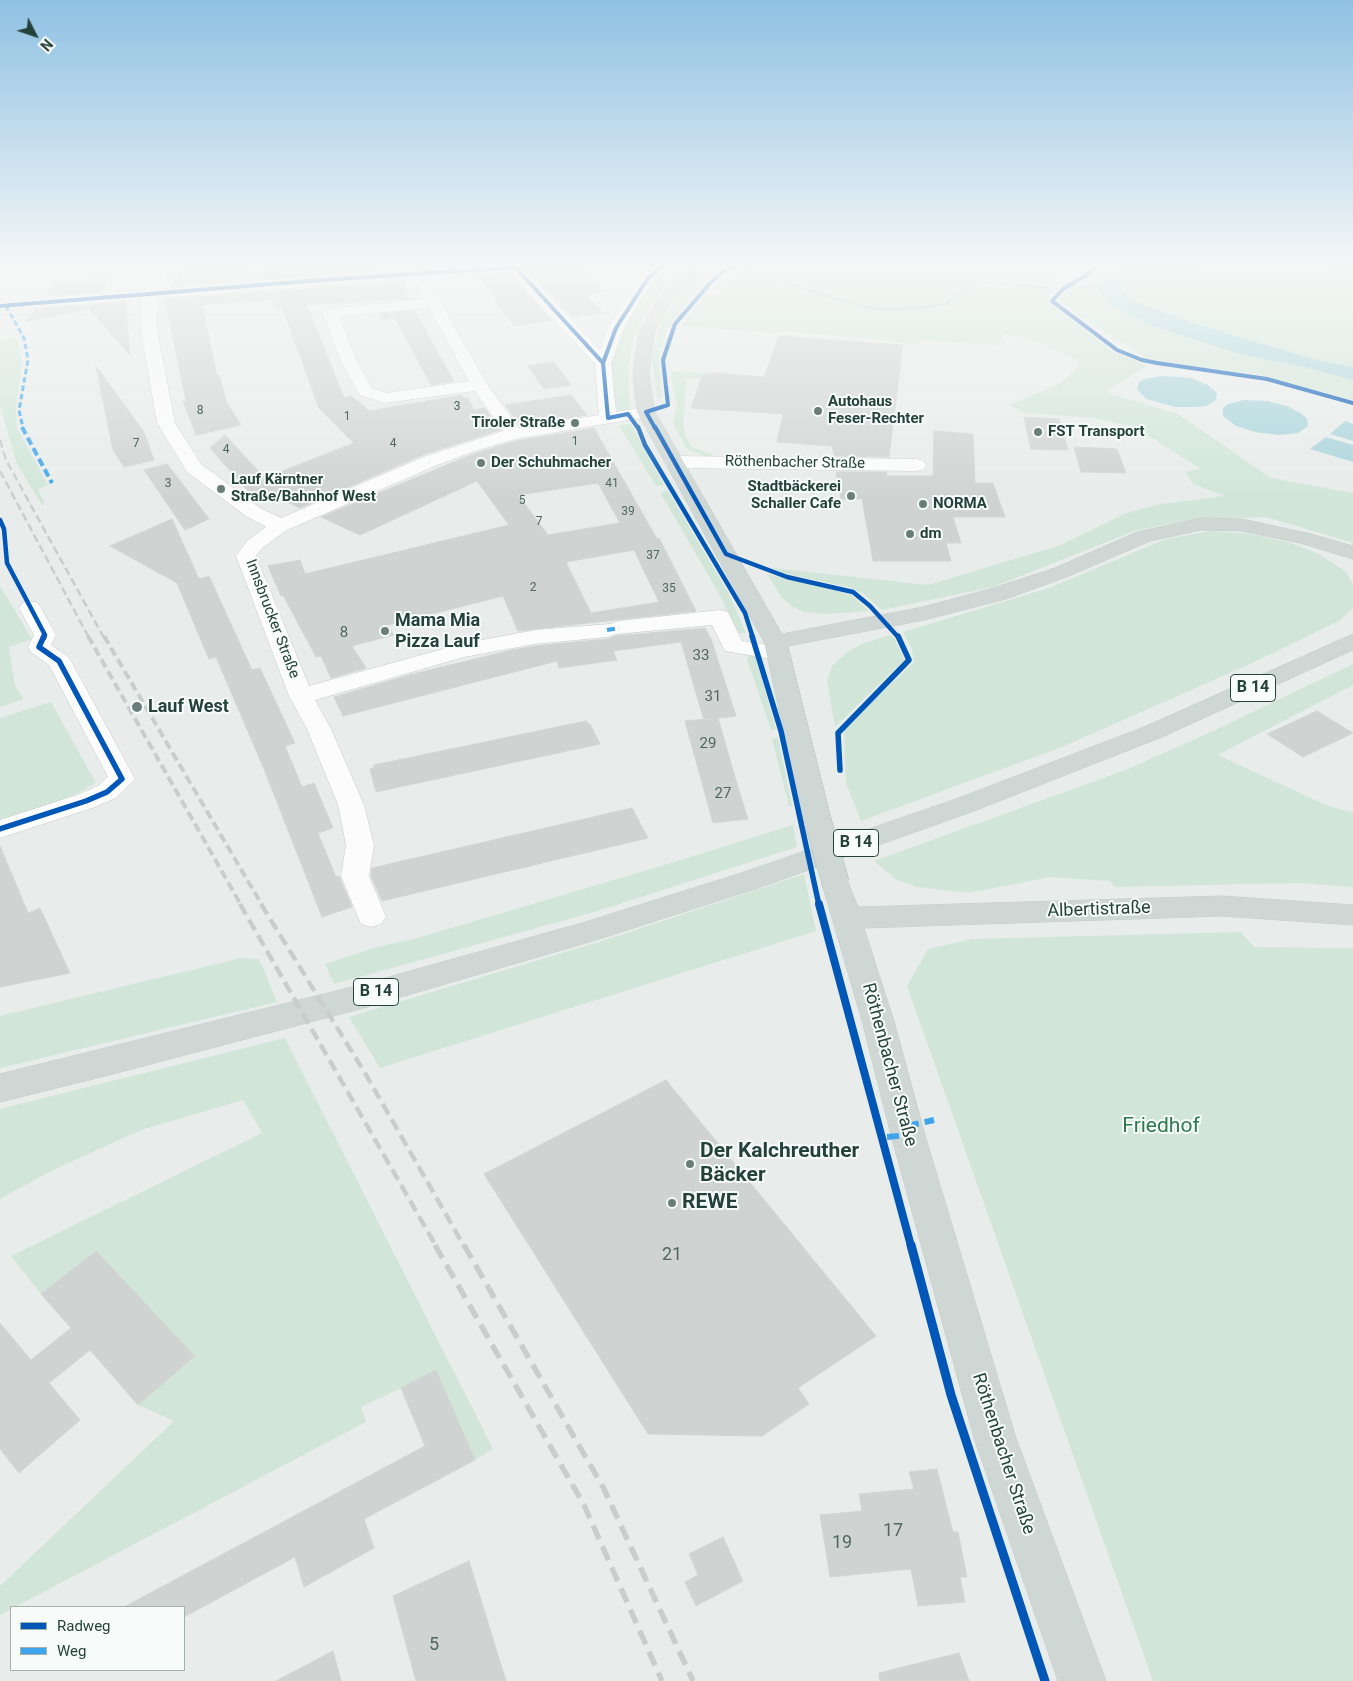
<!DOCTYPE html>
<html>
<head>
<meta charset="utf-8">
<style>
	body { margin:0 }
	#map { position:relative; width:1353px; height:1681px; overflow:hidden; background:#e8edeb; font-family:Roboto,sans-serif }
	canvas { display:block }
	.legend { position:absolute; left:10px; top:1606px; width:175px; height:65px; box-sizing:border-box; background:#f7fbf9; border:1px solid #a3b1ad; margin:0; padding:6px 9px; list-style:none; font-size:15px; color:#24423a }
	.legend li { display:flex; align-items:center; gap:10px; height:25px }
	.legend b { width:25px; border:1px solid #a3b1ad }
	.north { position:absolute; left:10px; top:10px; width:50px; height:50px; -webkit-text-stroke:4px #f7fbf9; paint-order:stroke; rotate:131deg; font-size:14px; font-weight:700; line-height:20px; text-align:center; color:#24423a }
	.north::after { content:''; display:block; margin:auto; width:18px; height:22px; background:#24423a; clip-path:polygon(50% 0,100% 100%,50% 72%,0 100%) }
</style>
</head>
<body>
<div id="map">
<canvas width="1353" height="1681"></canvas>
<ul class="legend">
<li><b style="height:6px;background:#0057b8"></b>Radweg</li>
<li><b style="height:6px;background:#3ea4ec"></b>Weg</li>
</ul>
<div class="north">N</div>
</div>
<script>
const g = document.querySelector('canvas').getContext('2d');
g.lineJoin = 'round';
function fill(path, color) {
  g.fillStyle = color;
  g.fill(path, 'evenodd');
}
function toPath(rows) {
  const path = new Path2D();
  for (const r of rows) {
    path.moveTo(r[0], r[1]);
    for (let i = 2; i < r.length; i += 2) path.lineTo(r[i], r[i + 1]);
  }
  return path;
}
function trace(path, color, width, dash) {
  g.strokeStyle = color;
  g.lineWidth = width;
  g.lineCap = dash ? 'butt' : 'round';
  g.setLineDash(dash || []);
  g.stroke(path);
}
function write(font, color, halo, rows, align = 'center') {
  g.font = font + ' Roboto,sans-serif';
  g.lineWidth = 4;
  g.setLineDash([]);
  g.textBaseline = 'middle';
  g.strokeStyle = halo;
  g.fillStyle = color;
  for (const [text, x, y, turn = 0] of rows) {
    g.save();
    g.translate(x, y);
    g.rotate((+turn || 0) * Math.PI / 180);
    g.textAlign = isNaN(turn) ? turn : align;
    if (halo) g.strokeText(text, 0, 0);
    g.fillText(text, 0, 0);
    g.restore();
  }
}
fill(toPath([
	[671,264,688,264,666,284,647,310,634,337,628,367,630,408,627,411,619,411,616,409,610,365,618,342,632,309,650,284],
	[710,264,726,264,697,291,667,328,659,358,662,398,657,398,652,359,662,317,696,275],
	[739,264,892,264,1069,278,1046,300,1112,351,1147,366,1105,392,1178,414,1271,478,1353,493,1353,543,1266,517,1189,520,1137,530,993,587,882,610,863,593,848,587,782,573,772,568,928,585,1061,545,1124,514,1155,505,1225,496,1193,484,1185,472,1201,469,1154,439,1130,426,1093,418,1024,413,1010,405,1057,385,1076,370,1080,362,1027,337,1004,335,998,345,924,340,917,344,787,331,774,333,681,326,706,295,719,295,720,291,713,289],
	[1103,264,1166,264,1109,272,1113,307,1150,325,1240,354,1304,367,1353,380,1353,400,1262,375,1171,363,1145,357,1077,314,1076,311,1058,302,1066,290,1093,274],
	[1237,264,1316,264,1353,284,1353,367,1313,359,1199,325,1134,301,1120,287,1135,278,1192,273],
	[17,339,22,361,16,410,17,428,48,485,38,489,45,504,42,505,17,464,0,406,0,341],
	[670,371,712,373,701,378,686,378,685,408,683,419,685,435,691,447,714,455,706,457,686,448,673,423,677,406],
	[631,424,664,485,656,486,619,425],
	[668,491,729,594,746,633,736,633,721,597,660,492],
	[1211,531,1251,534,1291,543,1319,554,1345,571,1353,584,1353,608,1339,621,1250,664,1062,747,861,821,846,783,844,729,914,662,912,649,903,632,1049,588,1166,539],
	[767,574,850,594,869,611,825,614,805,612,793,607,782,598],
	[0,586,32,639,9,647,15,686,24,699,0,707],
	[890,635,895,639,904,660,835,727,827,681,832,666,847,652,865,643],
	[749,656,755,656,776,729,771,730,747,659],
	[1353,664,1353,685,1218,755,1328,806,1353,812,1353,887,1301,883,1115,887,1110,881,1050,877,969,893,917,887,895,879,874,861,1128,769,1213,731],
	[51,702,96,783,72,796,0,820,0,718],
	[778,738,792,806,789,806,772,739],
	[793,825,797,847,591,913,334,984,325,964,377,947,414,939,661,866],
	[804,874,816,931,380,1068,349,1017,602,941],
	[1241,932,1254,947,1353,948,1353,1681,1153,1681,907,986,928,949,972,939],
	[241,958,258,959,262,965,277,1002,0,1068,0,1016],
	[285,1038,493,1449,475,1460,401,1388,361,1407,366,1422,0,1615,0,1586,174,1421,138,1405,195,1356,96,1251,41,1294,11,1256,262,1133,243,1100,141,1130,51,1171,0,1199,0,1109]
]), '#d1e6d8');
fill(toPath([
	[1166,264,1237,264,1192,273,1135,278,1120,288,1134,301,1199,325,1313,359,1353,367,1353,380,1304,367,1240,354,1150,325,1113,307,1099,292,1099,278,1109,272],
	[1316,264,1339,264,1353,271,1353,284],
	[1162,376,1191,378,1208,385,1217,393,1216,400,1206,406,1197,407,1175,407,1147,399,1137,390,1139,382,1145,379],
	[1244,400,1267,401,1287,406,1302,414,1307,419,1308,426,1298,433,1280,435,1255,432,1236,426,1223,416,1223,408,1228,404],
	[1345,421,1353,424,1353,441,1330,434],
	[1326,437,1353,445,1353,462,1310,449]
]), '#a9d4db');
fill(toPath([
	[745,268,844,300,879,308,904,308,944,303,974,281,1054,287,1056,288,1054,289,975,283,947,305,904,310,879,310,841,302,743,270,745,268],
	[1110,285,1112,286,1112,287,1068,288,1066,287,1068,286,1110,285]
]), '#a9d4db');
const building = toPath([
	[315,264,401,264,402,269,171,286,180,271,197,270,198,267,249,266,248,272,304,268,304,265,315,264],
	[522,264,536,264,536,269,578,264,604,291,585,294,604,313,572,317,522,264],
	[509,274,552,320,515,326,493,300,498,300,477,276,509,274],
	[108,279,101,292,45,296,56,281,108,279],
	[405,282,409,299,307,305,344,398,352,396,369,411,462,395,464,398,468,398,474,410,485,408,500,430,425,454,300,508,267,493,255,499,210,448,225,435,265,478,354,443,319,408,282,307,274,308,273,299,202,305,217,376,219,375,227,403,241,425,196,435,183,401,186,401,165,299,405,282],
	[125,302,130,355,89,309,26,322,35,309,125,302],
	[415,311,438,353,454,381,431,385,395,318,381,320,379,314,415,311],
	[779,336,903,345,889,457,834,456,832,446,777,442,783,414,691,408,702,377,712,373,764,377,779,336],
	[554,362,571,385,544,389,528,366,554,362],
	[96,366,144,432,154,460,124,467,113,450,96,366],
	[571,395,587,415,520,426,505,405,571,395],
	[1024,417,1059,419,1068,450,1031,449,1024,417],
	[594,428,657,539,659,538,696,611,518,631,503,596,388,625,394,635,352,646,366,668,331,678,321,656,316,657,283,595,281,596,268,566,300,560,305,574,509,525,477,481,360,535,321,517,473,454,516,441,594,428],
	[598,483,620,523,548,535,518,495,598,483],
	[634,550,659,602,591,613,566,562,634,550],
	[934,431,973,434,975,483,993,483,1005,517,953,517,961,543,946,543,951,561,873,561,862,499,841,499,836,472,887,472,886,476,933,476,934,431],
	[1074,447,1117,449,1126,473,1081,472,1074,447],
	[167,464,175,474,209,519,185,530,144,470,167,464],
	[172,519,199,579,209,576,252,670,260,668,295,743,285,746,302,787,314,783,333,828,318,833,336,877,339,876,352,907,322,917,264,769,216,657,209,659,177,583,110,546,172,519],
	[705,628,711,639,736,716,704,720,681,642,613,651,617,660,559,668,557,661,343,716,334,697,409,675,512,650,535,646,607,639,616,636,705,628],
	[1317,711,1353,733,1303,757,1267,734,1317,711],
	[718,718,739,791,748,819,713,823,685,721,718,718],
	[586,721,588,724,590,724,600,744,376,792,370,769,374,768,374,765,586,721],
	[632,808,648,838,382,901,371,876,372,868,632,808],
	[0,846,28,913,40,908,70,973,0,987,0,846],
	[666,1080,876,1336,798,1388,809,1404,762,1436,648,1434,484,1174,666,1080],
	[96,1251,195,1356,138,1405,90,1350,49,1383,80,1420,19,1473,0,1449,0,1323,31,1360,71,1328,41,1294,96,1251],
	[436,1370,475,1460,364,1519,374,1548,304,1587,295,1557,184,1617,184,1607,124,1607,425,1446,401,1388,436,1370],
	[937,1469,953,1532,958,1532,967,1577,960,1577,965,1602,918,1606,911,1569,830,1577,820,1515,862,1511,859,1494,914,1489,909,1472,937,1469],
	[723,1537,743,1581,696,1606,685,1582,698,1575,689,1554,723,1537],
	[469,1561,506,1681,416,1681,393,1596,469,1561],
	[333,1651,341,1681,276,1681,333,1651],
	[959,1653,969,1681,880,1681,879,1673,959,1653]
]);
fill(building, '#cfd4d2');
trace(building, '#d1d6d4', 1);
const minor = toPath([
	[159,264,173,264,160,289,309,277,519,264,600,350,608,328,643,275,657,264,672,264,653,281,624,328,611,363,616,412,646,407,652,408,655,412,652,416,516,439,472,452,440,464,287,530,262,548,256,556,309,686,461,644,535,630,610,624,619,621,720,610,728,612,742,641,786,648,790,653,786,658,778,660,725,651,712,625,616,634,607,637,535,644,464,657,315,700,331,729,364,805,374,845,369,876,386,917,381,924,371,927,361,924,341,876,346,845,338,805,307,729,289,696,236,556,248,540,266,527,246,516,187,472,157,423,141,330,142,299,0,310,0,302,144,290,159,264],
	[510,272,595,364,599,415,519,428,487,384,431,286,429,283,424,282,419,283,417,286,424,299,325,309,322,312,342,364,360,395,384,403,475,391,503,431,426,456,281,518,260,508,201,464,175,423,157,330,157,298,510,272],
	[429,308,469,381,386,393,372,388,358,364,339,316,429,308],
	[673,456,917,459,924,461,926,465,924,469,917,471,673,468,666,466,664,462,666,458,673,456],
	[30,601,38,603,41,608,56,635,51,645,67,656,71,661,135,779,116,798,95,807,0,838,0,820,77,795,98,786,108,777,49,665,31,652,28,647,34,635,19,608,22,603,30,601]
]);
const major = toPath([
	[692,264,707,264,674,297,655,330,649,374,655,412,782,634,923,607,990,589,1055,568,1137,532,1201,518,1242,519,1311,534,1353,546,1353,559,1300,543,1242,531,1201,530,1150,541,1069,576,1006,599,924,620,788,646,832,822,828,828,818,831,808,828,804,822,764,642,637,412,633,374,639,330,663,292,692,264],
	[1353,634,1353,650,1162,737,974,811,758,888,596,940,360,1009,109,1075,0,1102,0,1074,360,985,582,923,738,874,956,799,1144,727,1353,634],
	[836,874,846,877,858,907,1222,896,1353,905,1353,925,1222,916,864,928,894,1021,925,1135,1016,1438,1106,1681,1058,1681,974,1438,891,1135,862,1021,822,884,826,877,836,874]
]);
trace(minor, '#c5cac8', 1);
trace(major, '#c3ccc9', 1);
fill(minor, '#fcfcfc');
fill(major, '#cfd7d5');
trace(toPath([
	[0,440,6,460,104,638],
	[0,471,89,638]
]), '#c9cdcc', 2.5, [8, 4]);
trace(toPath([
	[88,636,241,905],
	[104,636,262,905]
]), '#c9cdcc', 4, [9, 4.5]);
trace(toPath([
	[240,904,436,1246],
	[261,904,365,1073,464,1246]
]), '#c9cdcc', 4.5, [12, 6]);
trace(toPath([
	[435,1245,584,1505,662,1681],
	[464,1245,604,1489,693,1681]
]), '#c9cdcc', 5.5, [15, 8]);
const majorBridge = toPath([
	[818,822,836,884]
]);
trace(majorBridge, '#c3ccc9', 28, []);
trace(majorBridge, '#cfd7d5', 26);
trace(toPath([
	[6,306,24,338,28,360,19,410,23,428]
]), '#3ea4ec', 3, [5.5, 3]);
trace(toPath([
	[22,427,52,483],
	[607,630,619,628]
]), '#3ea4ec', 4, [8, 4]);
trace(toPath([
	[907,1126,934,1120],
	[887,1137,908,1135]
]), '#3ea4ec', 6, [12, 6]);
trace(toPath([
	[1098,264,1088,274,1063,289,1052,301,1117,350,1142,360,1157,363,1267,379,1353,403],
	[0,306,309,281,515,267,603,363,608,418,628,414,638,428],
	[603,363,616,328,648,278,665,264],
	[655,428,646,412,668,405,663,360,675,324,712,281,733,264]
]), '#0057b8', 4);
trace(toPath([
	[638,427,645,445,745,613,753,638],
	[655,427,726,554,787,577,853,592,870,606,899,638],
	[0,520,4,529,7,563,45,635,44,638]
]), '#0057b8', 4.5);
trace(toPath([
	[752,636,781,731,819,905],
	[840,770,838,733,909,660,898,636],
	[0,829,86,801,107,792,122,779,59,661,39,647,44,636]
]), '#0057b8', 5.5);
trace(toPath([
	[819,904,911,1246]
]), '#0057b8', 8);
trace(toPath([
	[911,1245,951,1395,1045,1681]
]), '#0057b8', 9);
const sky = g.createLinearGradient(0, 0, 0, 499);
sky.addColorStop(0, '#8fc1e3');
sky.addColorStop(0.53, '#f5f7f6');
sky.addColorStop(1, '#f5f7f600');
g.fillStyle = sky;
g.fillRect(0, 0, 1353, 499);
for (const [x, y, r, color] of [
	[818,411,5,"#697e78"],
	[575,423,5,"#697e78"],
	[1038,432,5,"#697e78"],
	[481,463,5,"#697e78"],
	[221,489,5,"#697e78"],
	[851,496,5,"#697e78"],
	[923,504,5,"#697e78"],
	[910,534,5,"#697e78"],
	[385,631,5,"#697e78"],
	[137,707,6,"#697e78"],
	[690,1164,5,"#697e78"],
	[672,1203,5,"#697e78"]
]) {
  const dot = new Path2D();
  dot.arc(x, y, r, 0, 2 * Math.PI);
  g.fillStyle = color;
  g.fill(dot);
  trace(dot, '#f7fbf9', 2);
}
write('12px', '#506761', null, [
	["3",457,407],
	["8",200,411],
	["1",347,417],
	["1",575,442],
	["7",136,444],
	["4",393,444],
	["4",226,450],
	["3",168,484],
	["41",612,484],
	["5",522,501],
	["39",628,512],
	["7",539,522],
	["37",653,556],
	["2",533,588],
	["35",669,589]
]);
write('bold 15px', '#24423a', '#f7fbf9', [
	["Autohaus",828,402],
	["Feser-Rechter",828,419],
	["Tiroler Straße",565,423,"right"],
	["FST Transport",1048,432],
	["Der Schuhmacher",491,463],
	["Lauf Kärntner",231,480],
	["Straße/Bahnhof West",231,497],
	["Stadtbäckerei",841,487,"right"],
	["Schaller Cafe",841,504,"right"],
	["NORMA",933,504],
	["dm",920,534]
], 'left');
write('15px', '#24423a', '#f7fbf9', [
	["Röthenbacher Straße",795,463,1],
	["Innsbrucker Straße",272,619,69]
]);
write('15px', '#506761', null, [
	["8",344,633],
	["33",701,656],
	["31",713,697],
	["29",708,744],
	["27",723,794]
]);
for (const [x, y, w] of [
	[1253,688,45],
	[856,843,45],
	[376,992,45]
]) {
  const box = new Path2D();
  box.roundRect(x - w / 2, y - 13.5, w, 27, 4);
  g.fillStyle = '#f7fbf9';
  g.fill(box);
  trace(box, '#24423a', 1);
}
write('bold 16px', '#24423a', null, [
	["B 14",1253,688],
	["B 14",856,843],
	["B 14",376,992]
]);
write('bold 18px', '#24423a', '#f7fbf9', [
	["Mama Mia",395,621],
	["Pizza Lauf",395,642],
	["Lauf West",148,707]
], 'left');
write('18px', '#24423a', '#f7fbf9', [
	["Albertistraße",1099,910,-2],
	["Röthenbacher Straße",889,1065,75],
	["Röthenbacher Straße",1003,1454,72]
]);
write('18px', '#506761', null, [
	["21",672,1255],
	["17",893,1531],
	["19",842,1543],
	["5",434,1645]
]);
write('21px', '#2d7a4b', '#f7fbf9', [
	["Friedhof",1161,1127]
]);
write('bold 21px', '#24423a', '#f7fbf9', [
	["Der Kalchreuther",700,1152],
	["Bäcker",700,1176],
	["REWE",682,1203]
], 'left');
</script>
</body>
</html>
